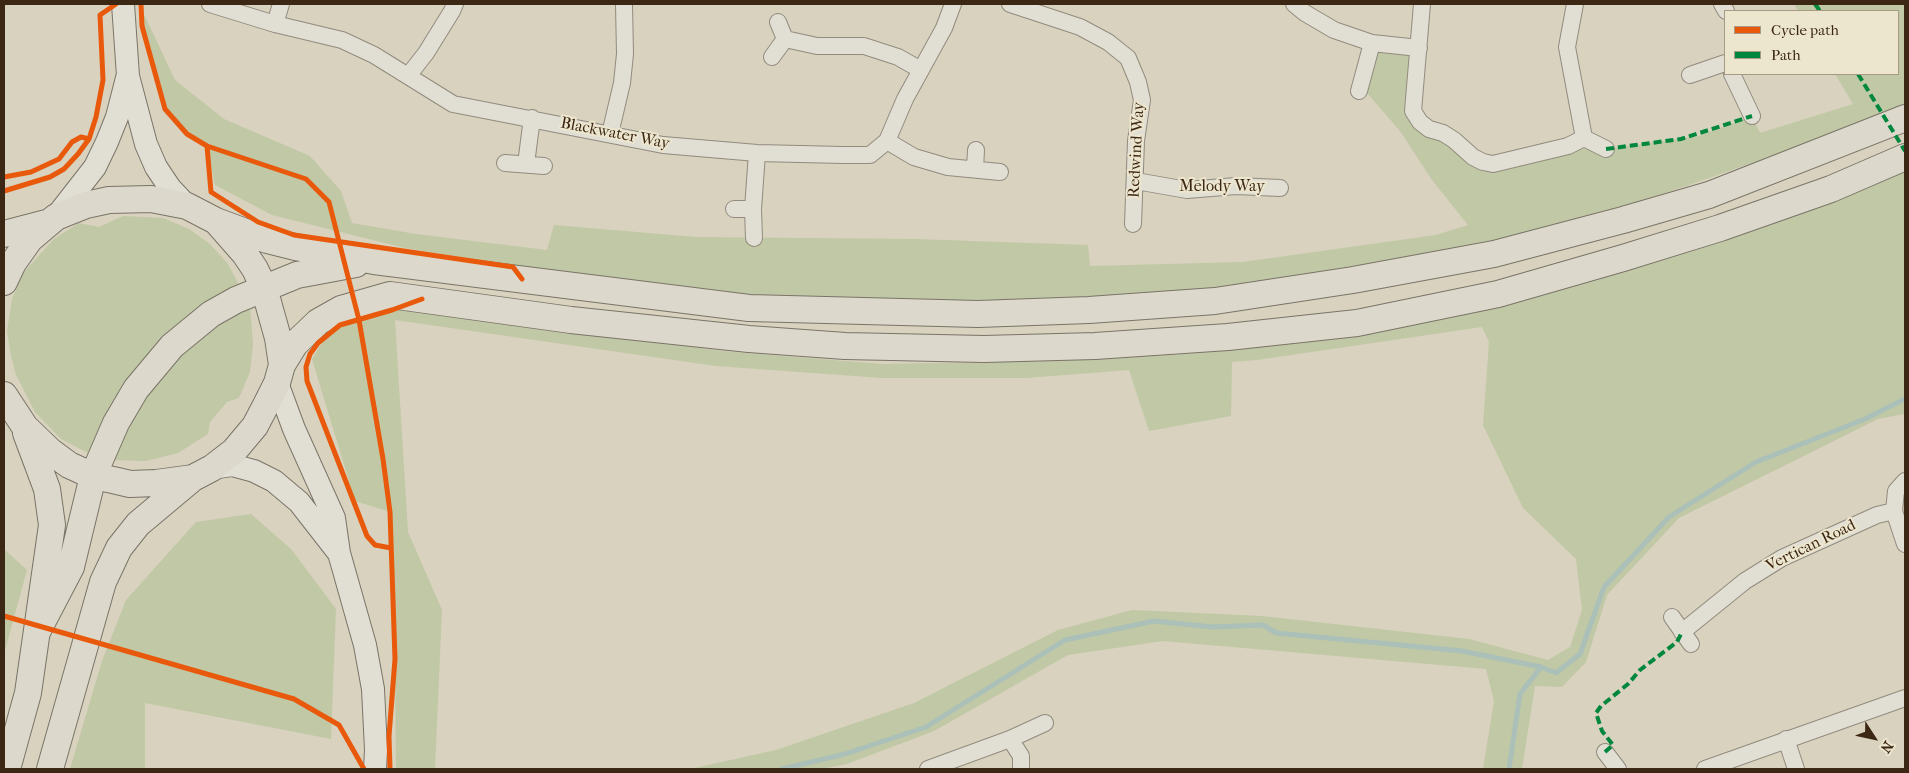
<!DOCTYPE html>
<html>
<head>
<meta charset="utf-8">
<style>
	body { margin:0 }
	#map { position:relative; width:1909px; height:773px; overflow:hidden; background:#d8d2be; font-family:"IM FELL French Canon",serif }
	canvas { display:block }
	.frame { position:absolute; inset:0; border:5px solid #3b2714; pointer-events:none }
	.legend { position:absolute; left:1724px; top:10px; width:175px; height:65px; box-sizing:border-box; background:#ede6ce; border:1px solid #a69a84; margin:0; padding:6px 9px; list-style:none; font-size:15px; color:#3b2714 }
	.legend li { display:flex; align-items:center; gap:10px; height:25px }
	.legend b { width:25px; border:1px solid #a69a84 }
	.north { position:absolute; left:1849px; top:713px; width:50px; height:50px; -webkit-text-stroke:4px #ede6ce; paint-order:stroke; rotate:125deg; font-size:14px; font-weight:700; line-height:20px; text-align:center; color:#3b2714 }
	.north::after { content:''; display:block; margin:auto; width:18px; height:22px; background:#3b2714; clip-path:polygon(50% 0,100% 100%,50% 72%,0 100%) }
</style>
</head>
<body>
<div id="map">
<canvas width="1909" height="773"></canvas>
<div class="frame"></div>
<ul class="legend">
<li><b style="height:6px;background:#e8590c"></b>Cycle path</li>
<li><b style="height:6px;background:#00873e"></b>Path</li>
</ul>
<div class="north">N</div>
</div>
<script>
const g = document.querySelector('canvas').getContext('2d');
g.lineJoin = 'round';
function fill(path, color) {
  g.fillStyle = color;
  g.fill(path, 'evenodd');
}
function toPath(rows) {
  const path = new Path2D();
  for (const r of rows) {
    path.moveTo(r[0], r[1]);
    for (let i = 2; i < r.length; i += 2) path.lineTo(r[i], r[i + 1]);
  }
  return path;
}
function trace(path, color, width, dash) {
  g.strokeStyle = color;
  g.lineWidth = width;
  g.lineCap = dash ? 'butt' : 'round';
  g.setLineDash(dash || []);
  g.stroke(path);
}
function write(font, color, halo, rows, align = 'center') {
  g.font = font + ' "IM FELL French Canon",serif';
  g.lineWidth = 4;
  g.setLineDash([]);
  g.textBaseline = 'middle';
  g.strokeStyle = halo;
  g.fillStyle = color;
  for (const [text, x, y, turn = 0] of rows) {
    g.save();
    g.translate(x, y);
    g.rotate((+turn || 0) * Math.PI / 180);
    g.textAlign = isNaN(turn) ? turn : align;
    if (halo) g.strokeText(text, 0, 0);
    g.fillText(text, 0, 0);
    g.restore();
  }
}
fill(toPath([
	[1794,4,1905,4,1905,104,1862,125,1625,207,1435,258,1225,288,1082,300,898,305,739,294,542,270,405,248,272,215,215,185,207,146,187,134,165,109,142,26,141,8,175,80,224,119,310,156,341,191,352,223,416,234,547,250,554,225,696,237,915,239,1088,245,1090,266,1243,262,1436,235,1468,225,1432,180,1400,131,1367,93,1359,91,1372,43,1419,48,1413,111,1483,162,1584,138,1606,149,1699,136,1752,116,1760,133,1853,104,1835,74,1898,74,1898,11,1798,11],
	[1905,168,1905,414,1878,419,1679,518,1607,595,1586,662,1562,687,1535,686,1522,769,1483,769,1494,701,1486,669,1163,641,1068,655,934,731,847,764,822,769,690,769,776,750,914,703,1058,630,1132,610,1262,616,1469,639,1548,660,1570,647,1582,610,1576,559,1523,508,1483,425,1489,342,1482,327,1257,360,1232,362,1231,416,1149,431,1129,370,1026,378,882,378,716,366,395,320,408,532,442,610,435,769,396,769,395,659,390,512,355,501,312,359,332,326,394,305,722,351,882,364,1078,360,1185,354,1342,337],
	[123,216,163,218,189,229,210,244,228,264,239,285,90,454,61,439,35,412,16,375,11,356,7,331,12,299,24,272,54,239,79,223,99,227],
	[250,306,253,344,250,372,239,398,227,402,210,422,208,434,178,453,146,461,111,460,125,427,160,376,194,341,218,323],
	[251,514,291,549,336,609,331,739,145,703,145,769,70,769,102,661,126,600,196,522],
	[4,549,27,570,4,654]
]), '#c1c8a5');
trace(toPath([
	[782,769,845,754,926,727,1065,640,1154,621,1212,627,1263,625,1276,633,1462,651,1541,667,1556,673,1580,654,1604,587,1669,517,1756,462,1865,419,1905,399],
	[1509,769,1520,694,1541,667]
]), '#aac0b8', 5);
const minor = toPath([
	[210,4,275,24,342,40,374,55,453,104,663,145,757,153,843,155,870,155,887,141,905,99,944,28,953,4],
	[1010,4,1080,27,1108,42,1128,58,1138,82,1142,100,1136,141,1133,224],
	[1294,4,1305,13,1334,30,1372,43,1419,48],
	[1422,4,1413,111,1420,122,1429,129,1443,133,1454,140,1473,157,1483,162,1493,164,1568,146,1584,138,1567,47,1575,4],
	[1722,4,1726,11],
	[778,22,785,39],
	[275,24,281,4],
	[772,57,785,39,817,46,864,46,898,57,921,70],
	[1732,74,1752,116],
	[1690,75,1725,63],
	[408,76,426,53,452,11,455,4],
	[1359,91,1372,43],
	[610,134,622,83,625,54,624,4],
	[1584,138,1606,149],
	[887,141,914,157,948,167,1000,172],
	[505,163,544,166],
	[526,164,532,118],
	[975,169,976,150],
	[1136,181,1187,190,1236,186,1280,188],
	[734,209,753,209],
	[754,238,753,209,757,153],
	[1894,511,1896,491,1905,481],
	[1672,617,1691,644],
	[1682,632,1745,581,1782,558,1877,515,1894,511,1905,544],
	[1010,739,1045,723],
	[1786,739,1796,769],
	[1605,752,1618,769],
	[928,769,1010,739,1021,756,1021,769],
	[1705,769,1905,698]
]);
const secondary = toPath([
	[123,4,128,76,146,144,156,167,170,188,187,206],
	[56,217,95,167,107,142,117,117,127,78],
	[277,383,294,429,334,518,339,553,365,645,373,689,376,750,375,769],
	[212,468,232,465,254,471,274,481,299,502,338,552]
]);
const trunk = toPath([
	[216,221,267,240,295,247,374,261,749,308,978,314,1089,310,1215,301,1353,280,1494,254,1623,220,1709,195,1905,118],
	[4,234,46,223],
	[4,282,13,263,30,239,56,217,86,205,109,200,151,199,187,206,216,221,245,254,255,269,264,288,278,338,282,365,277,383,266,405,255,426,234,451,212,468,193,478,156,483,130,484,113,480,93,476,69,465,50,451,25,427,4,395],
	[282,365,295,344,318,322,341,309,390,295,571,320,749,339,845,346,984,349,1095,346,1228,337,1357,323,1498,294,1623,258,1720,228,1831,189,1905,157],
	[37,632,71,567,93,476,116,423,136,389,172,346,211,314,236,300,297,275,356,264],
	[7,769,28,693,52,525,47,489,26,433],
	[50,769,103,582,119,548,138,524,193,478]
]);
trace(minor, '#928b7e', 18);
trace(secondary, '#7a7468', 24);
trace(trunk, '#7a7468', 28);
trace(minor, '#e1ded4', 16);
trace(secondary, '#e1ded4', 22);
trace(trunk, '#dcd9cc', 26);
trace(toPath([
	[1815,4,1820,11],
	[1858,74,1905,151],
	[1606,149,1681,139,1752,116],
	[1605,752,1613,745,1602,731,1596,713,1601,706,1628,684,1640,670,1677,642,1682,632]
]), '#00873e', 4, [8, 4]);
trace(toPath([
	[141,4,142,26,165,109,187,134,207,146,306,179,329,202,359,320,383,459,390,512,395,659,389,736,390,769],
	[207,146,211,192,258,222,294,235,513,267,522,279],
	[4,177,31,172,59,159,72,142,81,137,89,139],
	[4,191,50,177,64,169,78,154,89,139,96,117,103,80,100,15,116,4],
	[391,548,375,545,367,536,307,381,306,367,310,354,318,343,340,325,392,310,422,299],
	[4,616,294,699,339,725,364,769]
]), '#e8590c', 5);
write('16px', '#3b2714', '#ede6ce', [
	["Blackwater Way",615,134,11],
	["Redwind Way",1137,150,-87],
	["Melody Way",1222,187],
	["Vertican Road",1811,546,-26]
]);
</script>
</body>
</html>
